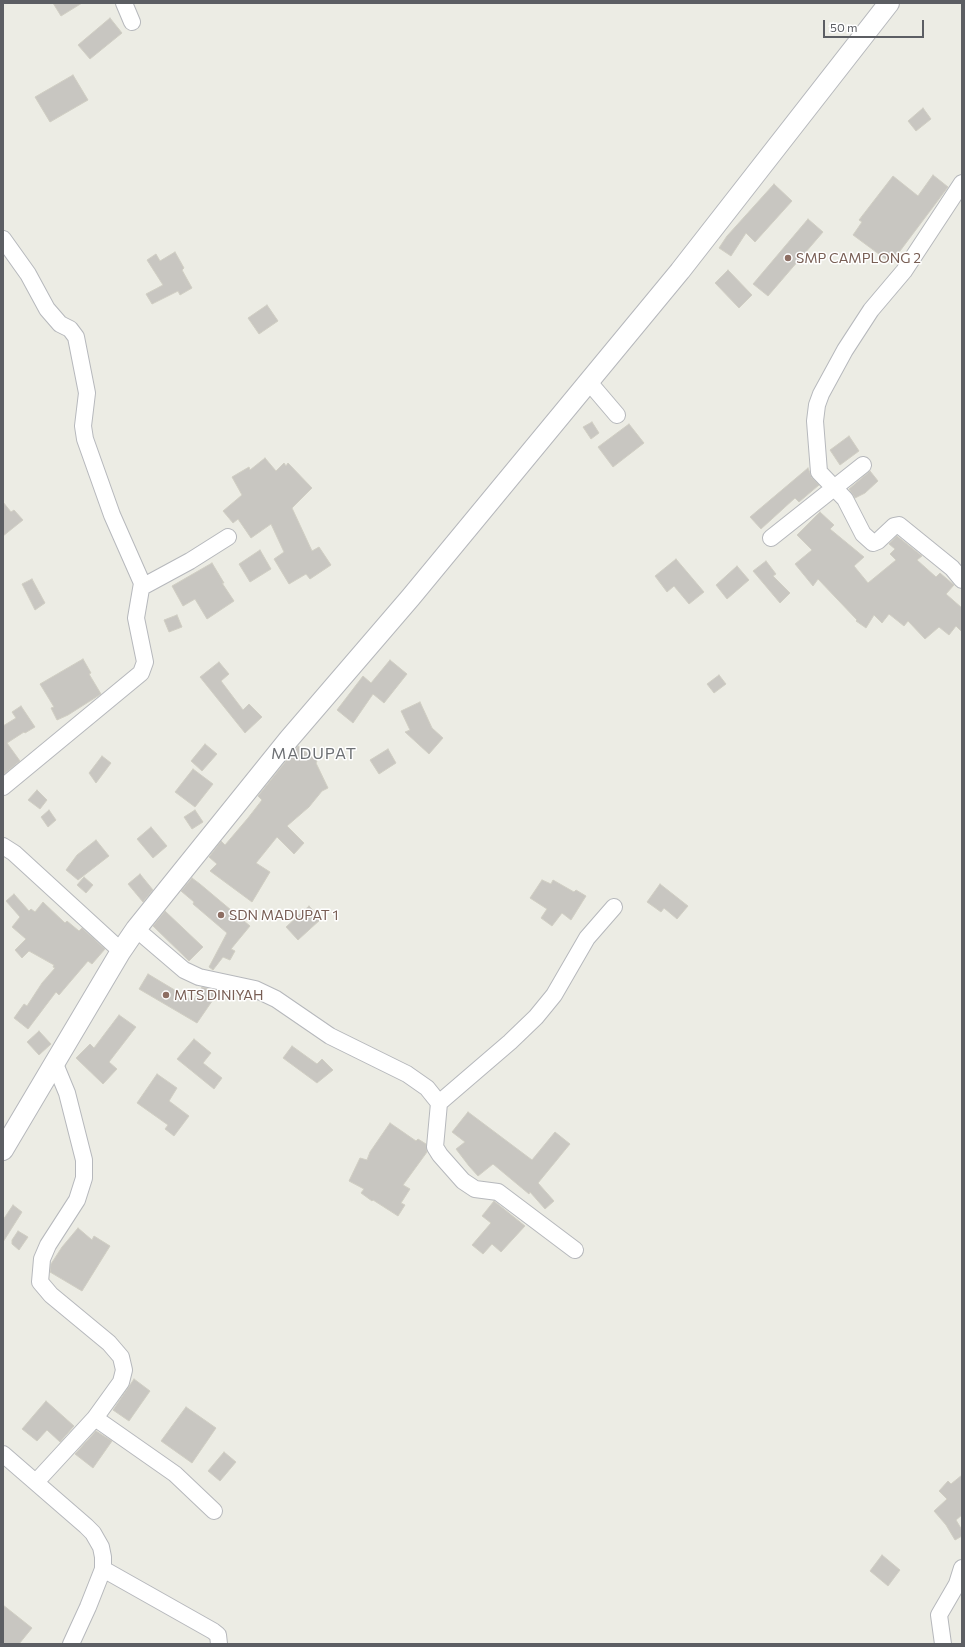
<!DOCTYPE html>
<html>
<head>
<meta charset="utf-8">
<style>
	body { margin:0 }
	#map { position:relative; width:965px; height:1647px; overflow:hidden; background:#ecece4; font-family:Commissioner,sans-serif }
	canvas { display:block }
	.frame { position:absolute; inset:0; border:4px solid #5c5e63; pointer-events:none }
	.scale { position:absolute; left:823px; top:20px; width:101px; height:18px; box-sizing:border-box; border:2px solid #5c5e63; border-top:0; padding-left:5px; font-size:12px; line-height:14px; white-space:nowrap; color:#5c5e63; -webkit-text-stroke:3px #fff; paint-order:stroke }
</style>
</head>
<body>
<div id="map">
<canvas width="965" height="1647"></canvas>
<div class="frame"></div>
<div class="scale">50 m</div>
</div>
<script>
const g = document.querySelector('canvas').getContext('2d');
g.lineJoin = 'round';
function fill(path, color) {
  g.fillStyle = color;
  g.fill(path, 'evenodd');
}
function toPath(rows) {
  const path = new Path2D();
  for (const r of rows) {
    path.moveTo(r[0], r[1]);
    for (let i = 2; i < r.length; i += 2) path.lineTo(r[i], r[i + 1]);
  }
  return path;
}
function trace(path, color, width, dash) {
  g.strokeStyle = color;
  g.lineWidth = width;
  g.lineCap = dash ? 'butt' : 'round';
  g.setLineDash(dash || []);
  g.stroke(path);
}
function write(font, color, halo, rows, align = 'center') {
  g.font = font + ' Commissioner,sans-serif';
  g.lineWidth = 3;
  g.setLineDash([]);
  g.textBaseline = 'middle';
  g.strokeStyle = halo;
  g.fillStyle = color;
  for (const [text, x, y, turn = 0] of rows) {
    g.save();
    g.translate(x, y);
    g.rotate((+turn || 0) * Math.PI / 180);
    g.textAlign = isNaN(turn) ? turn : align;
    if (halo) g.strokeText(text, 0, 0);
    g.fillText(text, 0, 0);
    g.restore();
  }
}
const building = toPath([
	[53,3,82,3,61,16,53,3],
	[110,18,122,33,90,59,78,45,110,18],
	[73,75,88,100,50,122,35,97,73,75],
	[923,108,931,119,916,131,908,121,923,108],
	[933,175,948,187,891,263,853,235,862,222,859,220,893,176,918,196,933,175],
	[774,184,792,201,755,242,746,233,731,256,719,248,727,236,774,184],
	[808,219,823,232,768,296,753,284,808,219],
	[175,252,184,268,182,270,192,288,180,295,178,291,152,304,146,294,163,285,147,260,156,254,160,261,175,252],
	[728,270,752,295,739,308,715,283,728,270],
	[267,305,278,321,259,334,248,318,267,305],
	[592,422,599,433,591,439,583,427,592,422],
	[629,424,644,443,613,467,598,447,629,424],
	[849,436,859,451,840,465,830,450,849,436],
	[265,458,276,471,284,463,286,466,288,463,312,488,292,508,312,551,319,547,331,565,310,579,306,574,289,584,274,559,284,552,271,524,251,538,238,519,233,523,223,511,242,495,232,477,249,467,250,470,265,458],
	[808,468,812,478,819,485,799,502,795,498,761,529,750,517,808,468],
	[870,471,878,481,865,493,855,498,849,489,870,471],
	[3,502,11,512,14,510,23,520,3,536,3,502],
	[820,512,834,525,830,529,864,557,854,566,868,583,896,560,890,554,895,549,889,544,897,536,922,556,917,560,936,577,940,573,954,585,946,594,962,608,962,632,956,626,949,635,939,627,925,639,908,621,904,626,889,614,882,623,874,615,866,628,856,621,857,620,818,579,813,586,795,564,812,550,797,535,820,512],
	[260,550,271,569,250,582,239,564,260,550],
	[676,559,704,592,689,604,674,586,667,592,655,576,676,559],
	[766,561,776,574,773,576,790,593,780,603,753,571,766,561],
	[212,563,224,583,222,583,234,601,207,619,195,599,183,606,172,586,212,563],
	[737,566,749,580,727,599,716,585,737,566],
	[32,579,45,603,35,610,22,584,32,579],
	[177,615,182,627,169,632,164,620,177,615],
	[83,659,91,673,89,674,101,694,68,715,57,720,51,708,54,707,40,684,83,659],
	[390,660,407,674,384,703,373,694,353,723,337,710,363,676,371,683,390,660],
	[219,662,229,674,221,681,243,710,249,704,262,717,245,733,200,677,219,662],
	[719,675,726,684,714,693,707,684,719,675],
	[420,702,432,728,443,738,429,754,405,732,410,730,401,711,420,702],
	[21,706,35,727,25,733,24,732,7,743,20,761,3,775,3,726,16,718,12,712,21,706],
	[205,744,217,754,202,771,191,761,205,744],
	[298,746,317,761,316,763,328,788,322,791,309,807,287,826,304,843,294,854,277,837,256,863,270,872,252,902,210,871,217,864,209,857,221,841,225,845,248,818,262,800,258,796,298,746],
	[388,749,396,763,379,774,370,760,388,749],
	[102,756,111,763,96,783,89,773,102,756],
	[193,769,213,784,195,807,175,792,193,769],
	[37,790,47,800,40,809,28,800,37,790],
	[49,810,56,820,48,827,41,817,49,810],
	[195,810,203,822,192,829,184,817,195,810],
	[151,827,167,846,153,858,137,839,151,827],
	[96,840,109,856,78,880,66,870,77,855,96,840],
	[140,874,153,890,143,902,128,884,140,874],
	[84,877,93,885,86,893,77,885,84,877],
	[192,878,200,884,250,926,231,949,235,951,230,960,223,957,213,970,209,967,227,933,193,904,194,902,181,891,192,878],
	[542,880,551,884,553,880,574,892,576,890,586,896,571,920,562,913,552,926,541,918,547,909,530,898,542,880],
	[660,884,688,906,677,919,664,908,661,912,647,902,660,884],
	[14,894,29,911,31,909,35,912,43,902,65,923,67,921,79,931,82,928,105,949,92,964,88,961,59,995,56,992,28,1029,14,1018,24,1004,27,1006,42,983,55,968,53,967,54,965,29,951,22,958,15,950,26,939,12,927,20,917,6,901,14,894],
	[309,906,321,919,298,940,286,927,309,906],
	[165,911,203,947,189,961,153,926,165,911],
	[148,974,193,1001,202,987,219,991,197,1023,139,989,148,974],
	[119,1015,136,1027,109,1062,117,1069,103,1084,76,1058,90,1044,94,1048,119,1015],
	[39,1031,51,1044,39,1055,27,1042,39,1031],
	[194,1039,211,1053,203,1063,222,1078,214,1089,177,1059,194,1039],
	[292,1046,317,1064,322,1059,333,1070,317,1083,283,1058,292,1046],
	[157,1074,177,1088,169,1101,189,1116,174,1136,165,1129,168,1125,137,1103,157,1074],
	[468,1112,532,1160,555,1132,570,1144,538,1183,554,1201,545,1209,530,1192,529,1194,493,1164,478,1176,469,1166,456,1149,465,1142,452,1132,468,1112],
	[390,1123,416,1141,418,1139,426,1144,427,1152,403,1185,410,1189,401,1203,405,1205,398,1216,373,1200,372,1201,361,1193,364,1189,349,1181,360,1158,367,1160,370,1152,390,1123],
	[494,1201,525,1226,501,1252,492,1244,483,1254,472,1245,491,1223,482,1216,494,1201],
	[13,1205,22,1212,3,1242,3,1220,13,1205],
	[78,1228,92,1240,94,1236,110,1246,82,1291,50,1272,51,1264,62,1247,78,1228],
	[18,1231,28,1237,19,1250,12,1244,12,1240,18,1231],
	[134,1379,150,1391,129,1421,113,1410,134,1379],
	[46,1401,74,1426,60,1442,47,1430,37,1441,22,1429,46,1401],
	[186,1407,216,1428,192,1463,161,1441,186,1407],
	[96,1431,112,1441,93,1468,75,1454,96,1431],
	[224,1452,236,1462,220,1481,208,1471,224,1452],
	[962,1475,962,1515,956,1520,962,1530,962,1536,955,1540,946,1525,934,1511,947,1499,939,1491,948,1481,951,1484,962,1475],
	[882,1555,900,1570,888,1586,870,1571,882,1555],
	[3,1605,32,1628,19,1644,3,1644,3,1605]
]);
fill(building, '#c8c6c1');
trace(building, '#d0cec3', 1);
const minor = toPath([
	[124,3,132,22],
	[962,183,904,271,871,310,845,350,821,394,817,405,815,421,819,472,845,499,863,534,873,543,878,541,894,526,899,525,952,568,962,580],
	[3,239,28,274,47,309,60,324,70,329,76,337,87,393,83,426,85,439,112,515,142,583,136,618,145,662,141,673,3,787],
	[588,381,617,415],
	[771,538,863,465],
	[142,587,190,561,228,537],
	[3,846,14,853,121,951],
	[136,929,184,970,199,977,255,989,276,999,330,1036,407,1074,427,1088,439,1103,435,1147,440,1155,463,1181,475,1189,498,1192,575,1250],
	[439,1103,510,1042,536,1017,554,995,587,938,614,907],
	[95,1418,175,1474,214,1511],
	[3,1454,86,1526,93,1533,101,1547,103,1557,103,1569,88,1607,71,1644],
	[36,1482,95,1418,121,1382,124,1370,121,1357,109,1343,51,1295,40,1282,42,1259,48,1245,77,1200,84,1178,84,1160,67,1093,55,1064],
	[103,1569,213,1631,218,1635,219,1644],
	[943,1644,939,1615,957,1584,962,1568]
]);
const tertiary = toPath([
	[3,1150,121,951,136,929,289,739,411,597,680,271,889,3]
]);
trace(minor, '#b6b8bc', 18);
trace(tertiary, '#b6b8bc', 22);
trace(minor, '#fff', 16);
trace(tertiary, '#fff', 20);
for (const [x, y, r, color] of [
	[788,258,4,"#8d6e63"],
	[221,915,4,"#8d6e63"],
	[166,995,4,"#8d6e63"]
]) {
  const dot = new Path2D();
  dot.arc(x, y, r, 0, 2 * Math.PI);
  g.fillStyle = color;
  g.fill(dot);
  trace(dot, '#fff', 1.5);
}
write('14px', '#785e54', '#fff', [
	["SMP CAMPLONG 2",796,258],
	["SDN MADUPAT 1",229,915],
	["MTS DINIYAH",174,995]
], 'left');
g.letterSpacing = '1px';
write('16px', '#6d7074', '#fff', [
	["MADUPAT",314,754]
]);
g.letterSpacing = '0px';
</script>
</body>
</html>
